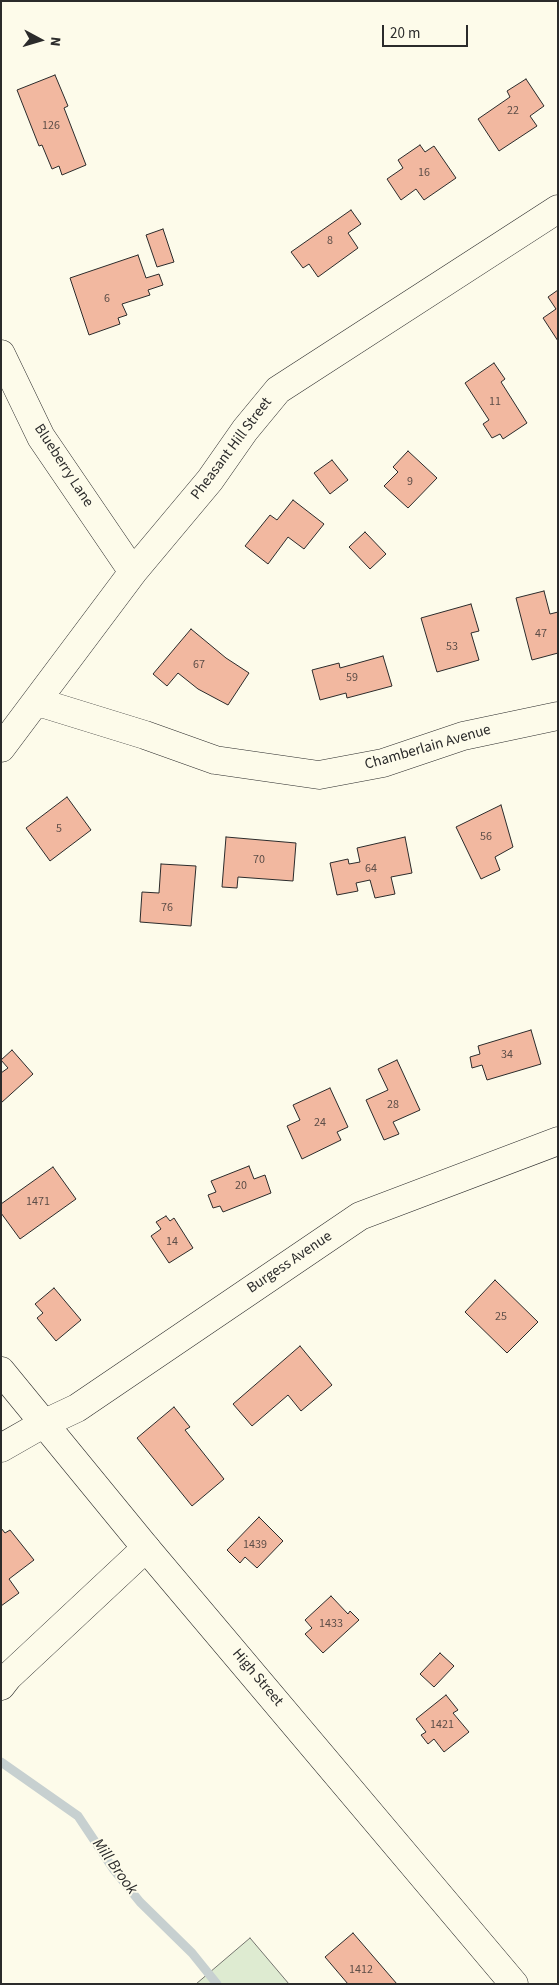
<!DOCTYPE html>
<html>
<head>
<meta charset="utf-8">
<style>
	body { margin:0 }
	#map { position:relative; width:559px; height:1985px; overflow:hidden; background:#fdfbea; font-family:"Source Sans 3",sans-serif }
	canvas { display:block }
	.frame { position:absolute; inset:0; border:2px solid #2b2b2b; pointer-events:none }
	.north { position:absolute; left:15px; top:15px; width:50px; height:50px; -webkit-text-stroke:4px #fdfbea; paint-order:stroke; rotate:96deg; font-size:14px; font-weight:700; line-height:20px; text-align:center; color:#2b2b2b }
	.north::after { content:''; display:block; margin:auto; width:18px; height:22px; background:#2b2b2b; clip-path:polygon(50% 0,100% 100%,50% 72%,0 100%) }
	.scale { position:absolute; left:382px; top:25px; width:86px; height:22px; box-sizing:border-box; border:2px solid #2b2b2b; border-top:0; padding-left:6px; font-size:15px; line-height:18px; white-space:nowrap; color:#2b2b2b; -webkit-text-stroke:4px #fdfbea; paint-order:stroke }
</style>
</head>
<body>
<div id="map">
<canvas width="559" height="1985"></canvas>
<div class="frame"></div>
<div class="north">N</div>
<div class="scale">20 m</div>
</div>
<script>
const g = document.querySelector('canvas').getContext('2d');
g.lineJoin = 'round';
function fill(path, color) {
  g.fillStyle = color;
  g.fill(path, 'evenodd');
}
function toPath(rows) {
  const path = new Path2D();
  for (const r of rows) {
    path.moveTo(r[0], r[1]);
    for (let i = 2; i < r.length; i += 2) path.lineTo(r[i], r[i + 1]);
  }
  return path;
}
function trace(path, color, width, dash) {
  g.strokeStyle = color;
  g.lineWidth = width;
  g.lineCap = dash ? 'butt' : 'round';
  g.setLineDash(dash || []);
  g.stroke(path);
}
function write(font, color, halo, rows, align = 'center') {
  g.font = font + ' "Source Sans 3",sans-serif';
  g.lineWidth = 4;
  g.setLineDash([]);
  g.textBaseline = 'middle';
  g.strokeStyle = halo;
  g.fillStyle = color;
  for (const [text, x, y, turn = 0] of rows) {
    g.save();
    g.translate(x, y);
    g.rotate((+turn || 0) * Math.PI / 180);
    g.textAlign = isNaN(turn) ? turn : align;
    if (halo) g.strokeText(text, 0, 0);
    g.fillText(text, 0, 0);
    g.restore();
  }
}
const green = toPath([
	[250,1938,289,1984,196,1984,250,1938]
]);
fill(green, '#deebd1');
trace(green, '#74746e', 1);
trace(toPath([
	[1,1762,78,1816,114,1870,140,1902,192,1953,217,1984]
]), '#c7d0d0', 9);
const building = toPath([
	[55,75,68,106,64,108,86,165,62,175,59,166,52,169,42,145,39,146,17,90,55,75],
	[526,79,544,106,530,116,537,126,499,151,478,119,510,97,507,91,526,79],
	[420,145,425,152,434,146,456,178,424,200,416,189,401,200,387,179,403,168,398,160,420,145],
	[351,210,361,224,348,233,358,248,318,277,309,264,303,268,291,252,351,210],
	[163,229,174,262,157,267,146,235,163,229],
	[138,255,146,278,159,274,163,285,148,290,150,295,122,304,127,315,118,318,120,324,89,335,70,278,138,255],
	[558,290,558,341,543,318,556,309,548,297,558,290],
	[494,363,505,379,501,382,527,423,503,439,500,434,492,438,483,424,489,420,465,383,494,363],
	[408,451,437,478,408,508,384,486,398,472,393,467,408,451],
	[332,460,348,480,330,494,314,473,332,460],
	[293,500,324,524,304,549,288,537,268,564,245,546,270,515,277,520,293,500],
	[365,532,386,554,370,569,349,547,365,532],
	[544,591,550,614,558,612,558,653,532,660,516,598,544,591],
	[471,604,479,631,471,633,479,660,437,672,421,618,471,604],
	[191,629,226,658,249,673,228,705,198,689,178,673,167,686,153,674,191,629],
	[383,656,392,686,347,698,346,693,320,700,312,670,339,663,340,668,383,656],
	[67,797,91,830,50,861,26,828,67,797],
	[501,805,513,847,495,857,500,870,481,879,456,827,501,805],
	[226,837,296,843,293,881,238,877,237,888,222,887,226,837],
	[405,837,412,873,391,877,395,894,375,898,370,880,356,883,358,891,337,895,330,863,348,859,349,864,360,862,357,848,405,837],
	[161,864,196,866,191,926,140,922,142,892,159,893,161,864],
	[531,1030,541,1064,487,1080,482,1065,472,1068,470,1057,480,1054,478,1046,531,1030],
	[12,1050,33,1074,1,1103,1,1073,8,1068,1,1060,12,1050],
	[397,1060,420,1110,393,1122,399,1134,384,1140,366,1100,388,1090,378,1069,397,1060],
	[330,1088,348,1127,337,1132,341,1140,302,1159,287,1126,300,1120,293,1105,330,1088],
	[249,1166,254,1179,265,1175,271,1193,223,1212,220,1206,213,1208,208,1195,216,1192,211,1181,249,1166],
	[53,1167,76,1199,20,1239,1,1213,1,1204,53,1167],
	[166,1216,170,1221,174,1218,193,1248,169,1263,151,1236,161,1229,156,1222,166,1216],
	[495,1280,538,1322,507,1353,465,1312,495,1280],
	[54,1288,81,1320,56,1341,37,1318,43,1313,35,1304,54,1288],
	[300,1346,332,1385,301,1411,288,1395,252,1426,233,1404,300,1346],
	[174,1407,190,1427,185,1430,224,1479,192,1506,137,1438,174,1407],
	[259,1517,283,1541,257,1568,245,1557,240,1563,227,1550,259,1517],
	[1,1528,5,1533,10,1530,34,1560,9,1579,19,1593,1,1606,1,1528],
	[331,1596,348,1614,350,1611,359,1620,323,1653,305,1634,312,1628,305,1620,331,1596],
	[440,1653,454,1666,434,1687,420,1674,440,1653],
	[446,1695,458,1710,453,1713,469,1732,444,1752,434,1739,428,1744,421,1735,426,1732,416,1719,446,1695],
	[353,1933,397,1984,348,1984,325,1957,353,1933]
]);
fill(building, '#f2b8a0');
trace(building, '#2b2b2b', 1);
const minor = toPath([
	[1,354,41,437,133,572],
	[38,702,145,735,215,760,319,775,383,763,463,736,558,716],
	[1,748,133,572,210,480,245,430,278,390,558,209],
	[1,1448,43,1424,77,1408,360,1216,558,1141],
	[1,1686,8,1677,146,1548]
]);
const major = toPath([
	[1,1371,146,1548,514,1984]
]);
trace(minor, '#2b2b2b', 29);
trace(major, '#2b2b2b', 29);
trace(minor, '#fdfbea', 28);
trace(major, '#fdfbea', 28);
write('12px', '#5d4e48', null, [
	["22",513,111],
	["126",51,126],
	["16",424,173],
	["8",330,241],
	["6",107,299],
	["11",495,402],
	["9",410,482],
	["47",541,634],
	["53",452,647],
	["67",199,665],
	["59",352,678],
	["5",59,829],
	["56",486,837],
	["70",259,860],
	["64",371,869],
	["76",167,908],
	["34",507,1055],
	["28",393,1105],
	["24",320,1123],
	["20",241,1186],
	["1471",38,1202],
	["14",172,1242],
	["25",501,1317],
	["1439",255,1545],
	["1433",331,1624],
	["1421",442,1725],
	["1412",361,1970]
]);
write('15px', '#2b2b2b', '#fdfbea', [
	["Pheasant Hill Street",232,449,-53],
	["Blueberry Lane",63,466,57],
	["Chamberlain Avenue",428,748,-16],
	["Burgess Avenue",290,1263,-34],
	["High Street",257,1678,50]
]);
write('italic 16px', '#2b2b2b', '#fdfbea', [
	["Mill Brook",114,1867,54]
]);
</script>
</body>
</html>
